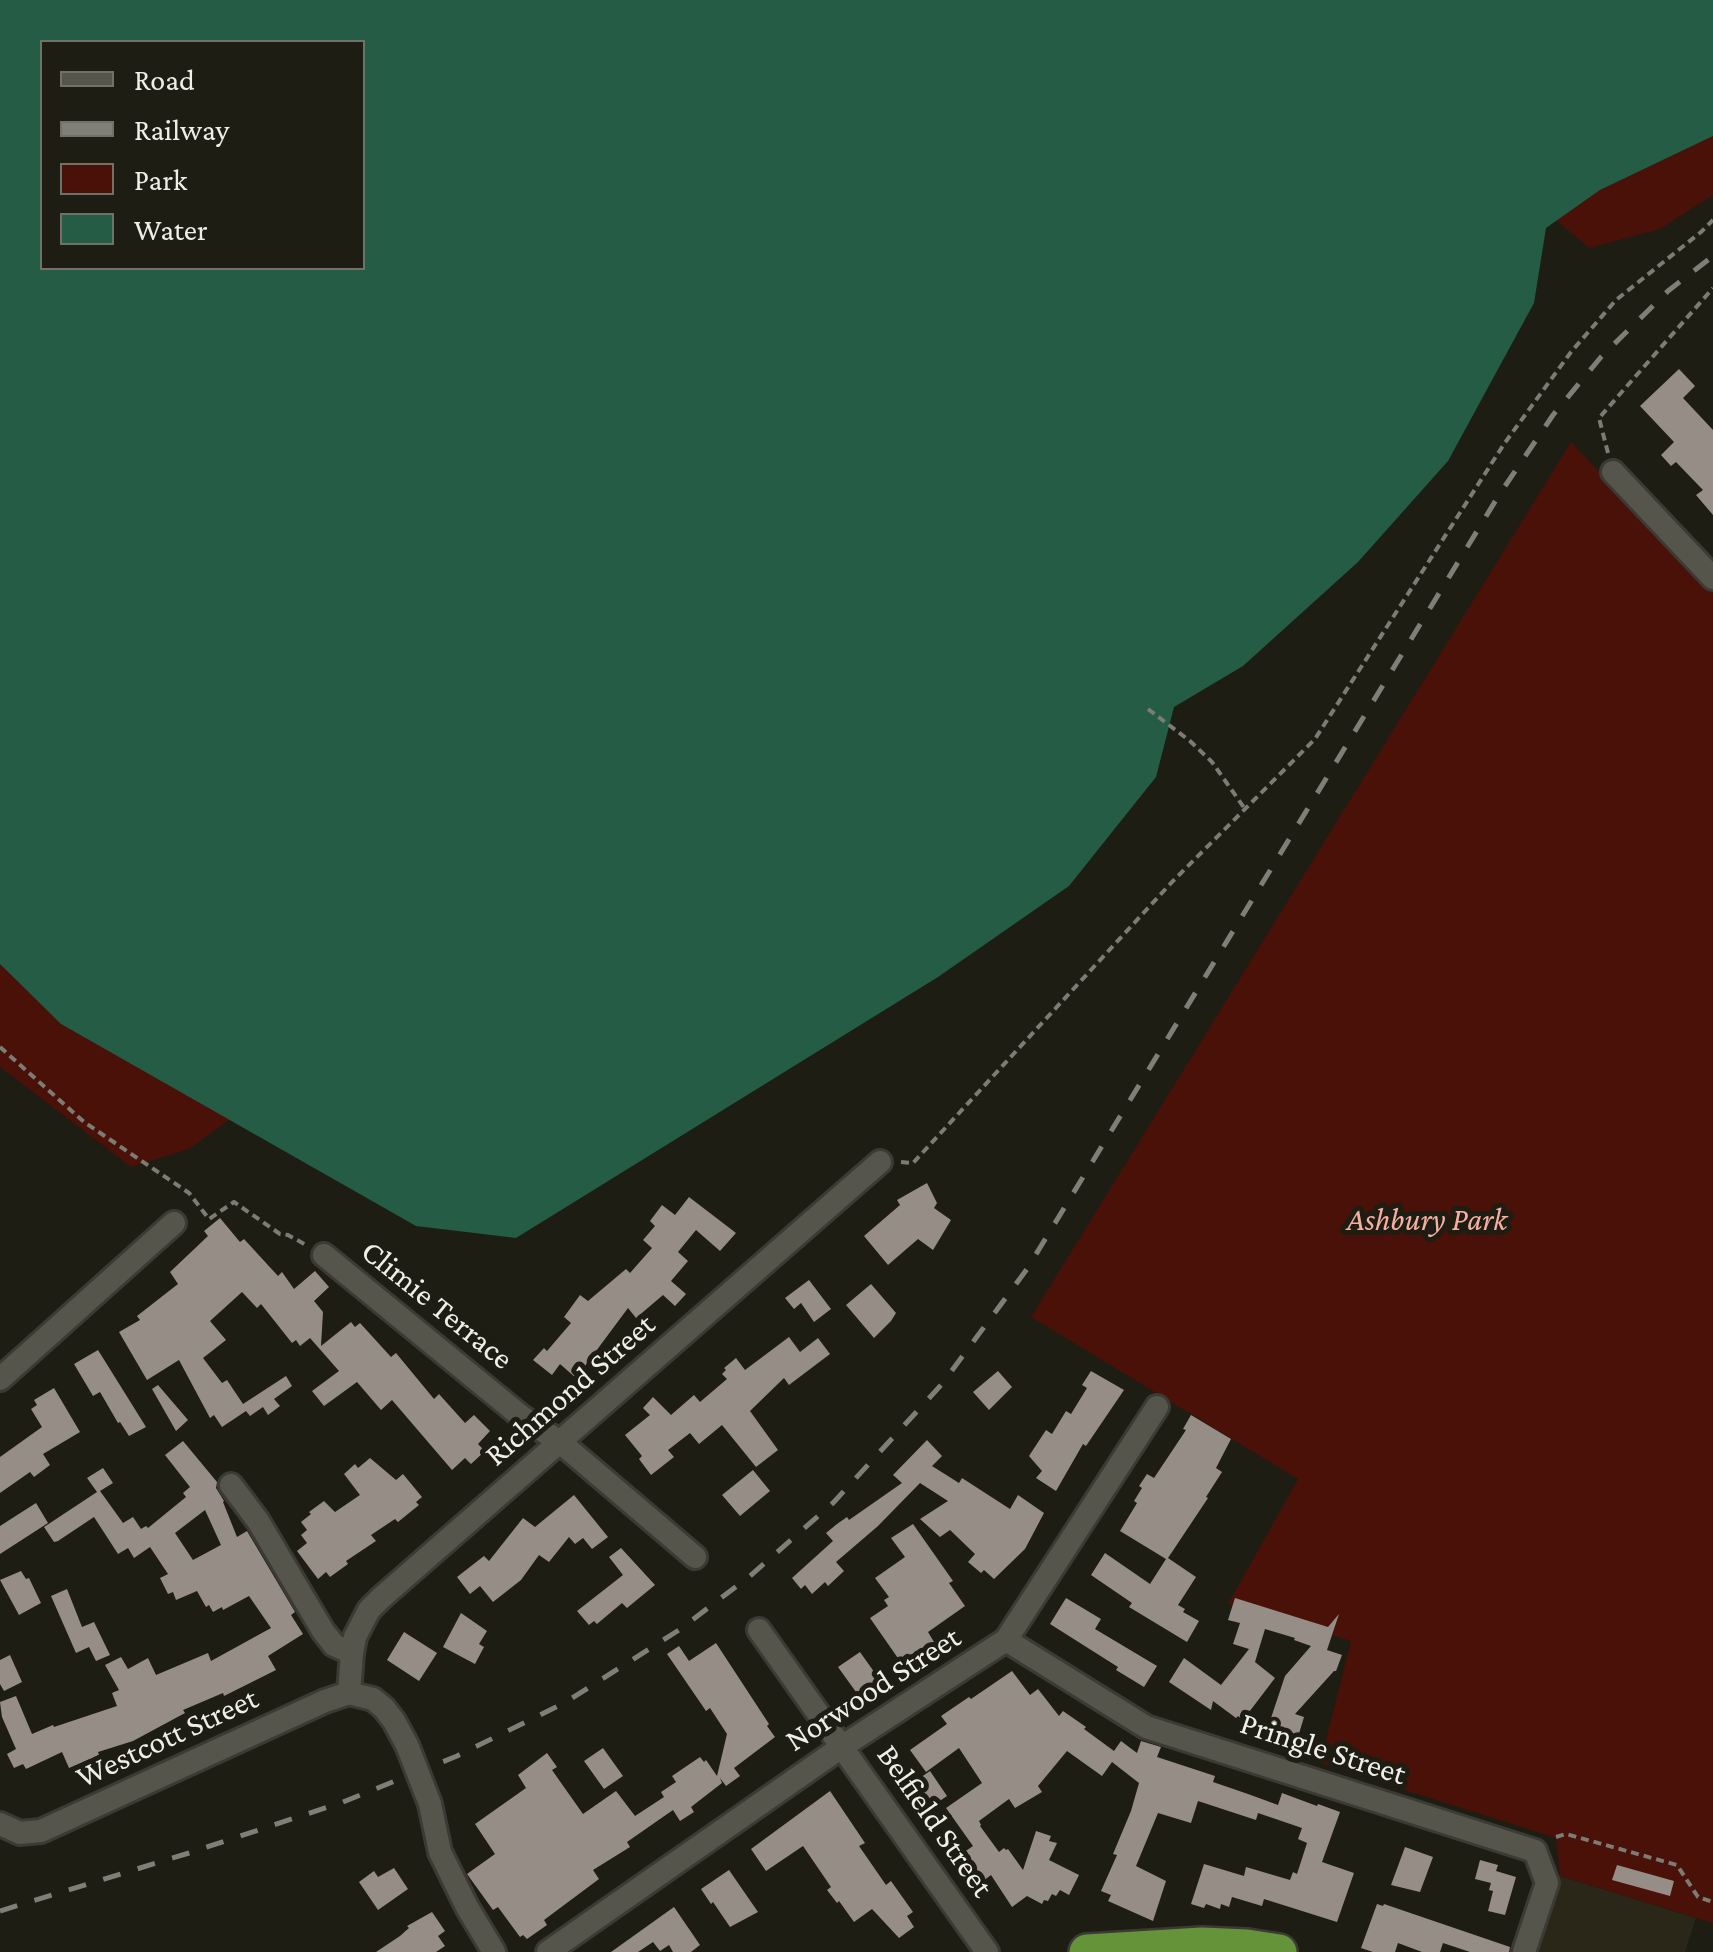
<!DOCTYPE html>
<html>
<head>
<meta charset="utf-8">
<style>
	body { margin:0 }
	#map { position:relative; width:1713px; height:1952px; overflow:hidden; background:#1e1d14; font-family:"Crimson Pro",serif }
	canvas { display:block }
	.legend { position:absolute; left:40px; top:40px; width:325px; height:230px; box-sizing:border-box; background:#1e1d14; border:2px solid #727169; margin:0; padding:12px 18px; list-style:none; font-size:30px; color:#efeee9 }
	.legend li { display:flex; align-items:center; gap:20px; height:50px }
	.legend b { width:50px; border:2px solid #727169 }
</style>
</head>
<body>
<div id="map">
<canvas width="1713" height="1952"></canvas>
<ul class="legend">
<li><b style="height:12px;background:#56554b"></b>Road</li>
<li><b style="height:12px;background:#7f7e77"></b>Railway</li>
<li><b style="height:28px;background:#491107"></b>Park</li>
<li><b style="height:28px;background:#245c46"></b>Water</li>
</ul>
</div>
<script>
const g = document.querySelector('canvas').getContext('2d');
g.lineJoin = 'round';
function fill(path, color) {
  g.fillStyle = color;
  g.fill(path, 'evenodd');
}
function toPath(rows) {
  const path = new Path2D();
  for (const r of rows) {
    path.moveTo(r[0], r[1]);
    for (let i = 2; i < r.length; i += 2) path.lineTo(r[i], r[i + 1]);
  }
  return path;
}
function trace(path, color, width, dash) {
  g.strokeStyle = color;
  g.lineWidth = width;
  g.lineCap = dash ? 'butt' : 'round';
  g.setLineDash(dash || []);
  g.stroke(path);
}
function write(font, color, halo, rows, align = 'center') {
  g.font = font + ' "Crimson Pro",serif';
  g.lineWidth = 10;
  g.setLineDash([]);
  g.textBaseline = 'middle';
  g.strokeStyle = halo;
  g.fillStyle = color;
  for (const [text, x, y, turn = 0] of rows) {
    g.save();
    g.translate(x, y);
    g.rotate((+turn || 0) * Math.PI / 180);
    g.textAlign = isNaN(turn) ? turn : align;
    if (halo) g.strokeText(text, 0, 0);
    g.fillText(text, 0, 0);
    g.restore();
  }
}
fill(toPath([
	[1560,1876,1696,1918,1685,1952,1536,1952]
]), '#2a2719');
fill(toPath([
	[1713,136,1713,195,1660,229,1589,248,1556,220,1600,190],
	[1571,442,1713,593,1713,1923,1560,1876,1556,1838,1320,1763,1351,1641,1228,1604,1298,1479,1031,1317],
	[0,964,61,1024,230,1119,189,1149,131,1167,0,1067]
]), '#491107');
fill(toPath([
	[0,0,1713,0,1713,136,1600,190,1546,228,1534,303,1448,461,1358,562,1243,666,1174,707,1156,777,1069,886,938,977,516,1238,416,1226,61,1024,0,964],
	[42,42,362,42,362,268,42,268]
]), '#245c46');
fill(toPath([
	[1679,369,1695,386,1683,398,1713,430,1713,515,1696,495,1703,490,1676,462,1671,466,1661,455,1674,442,1640,406],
	[927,1183,937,1203,934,1208,951,1220,933,1250,918,1239,888,1265,864,1236,900,1205,897,1200],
	[689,1197,736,1233,720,1251,696,1230,678,1252,688,1261,671,1281,686,1294,675,1306,663,1295,636,1318,628,1308,576,1378,560,1364,552,1375,533,1360,544,1348,547,1351,571,1323,564,1317,580,1295,588,1301,626,1269,630,1273,652,1248,643,1240,655,1226,650,1221,662,1205,675,1215],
	[220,1218,240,1242,244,1239,278,1276,282,1272,294,1289,315,1271,329,1287,314,1301,323,1312,321,1346,351,1322,355,1327,360,1323,391,1357,396,1353,434,1399,439,1394,465,1423,474,1415,490,1431,478,1444,485,1451,471,1464,465,1458,452,1470,392,1400,381,1410,357,1382,324,1406,312,1391,339,1371,310,1338,300,1346,296,1340,292,1343,261,1304,257,1308,242,1292,210,1321,226,1340,203,1358,222,1383,227,1380,243,1404,286,1376,292,1386,274,1399,280,1406,268,1415,263,1407,250,1416,246,1411,222,1427,214,1415,210,1418,179,1360,147,1380,119,1332,140,1320,137,1316,178,1284,170,1272,208,1236,204,1231],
	[809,1280,831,1309,814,1322,801,1303,794,1309,785,1298],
	[871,1284,896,1313,891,1321,874,1338,846,1305],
	[789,1337,800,1352,818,1338,830,1354,789,1385,784,1378,750,1411,778,1450,756,1467,722,1425,699,1444,690,1433,668,1450,674,1457,651,1475,639,1459,642,1456,625,1435,650,1415,643,1408,653,1397,671,1415,694,1395,700,1402,727,1379,722,1374,726,1370,724,1368,736,1358,745,1370],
	[98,1350,146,1427,129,1436,120,1422,118,1423,100,1392,93,1396,74,1364],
	[998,1371,1012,1387,989,1410,973,1392],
	[1091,1371,1124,1390,1086,1446,1083,1444,1056,1491,1036,1478,1042,1471,1029,1456,1046,1430,1052,1434,1066,1411,1071,1414,1087,1388,1082,1385],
	[158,1385,188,1420,176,1431,152,1389],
	[54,1388,80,1432,43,1454,50,1465,34,1477,30,1472,0,1493,0,1457,42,1427,31,1409,37,1405,34,1400],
	[1191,1415,1231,1439,1216,1468,1222,1472,1206,1497,1208,1498,1168,1558,1196,1577,1178,1605,1185,1609,1183,1612,1199,1621,1187,1642,1129,1607,1132,1603,1091,1575,1105,1553,1150,1584,1166,1559,1120,1531,1137,1503,1134,1501,1142,1488,1139,1486,1147,1474,1154,1478,1186,1430,1183,1429],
	[927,1440,942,1456,932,1466,959,1483,962,1478,1010,1509,1018,1495,1044,1513,1025,1549,994,1579,984,1570,981,1573,968,1562,975,1554,950,1530,940,1537,920,1519,948,1501,920,1483,878,1526,836,1562,844,1571,828,1586,825,1582,812,1594,805,1585,801,1589,792,1578,833,1541,826,1533,837,1524,847,1517,849,1520,902,1483,893,1475],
	[183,1441,217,1482,216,1488,224,1501,223,1502,237,1537,247,1531,295,1612,291,1615,303,1634,268,1656,276,1670,224,1696,223,1693,183,1710,185,1713,133,1741,98,1752,99,1755,69,1768,62,1752,26,1769,23,1764,14,1768,7,1754,16,1749,2,1717,0,1702,16,1696,32,1734,53,1725,54,1727,117,1706,112,1693,119,1690,105,1665,121,1657,128,1669,148,1658,156,1675,208,1653,211,1661,271,1628,249,1596,223,1610,222,1607,213,1612,209,1605,206,1607,197,1591,176,1600,173,1592,168,1594,160,1578,168,1574,150,1547,134,1558,128,1548,118,1554,94,1517,58,1541,54,1542,44,1527,97,1492,87,1478,103,1468,113,1483,100,1491,123,1523,133,1517,141,1529,146,1526,148,1528,186,1497,183,1493,190,1487,165,1455],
	[205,1510,221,1545,193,1560,175,1533],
	[370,1458,396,1480,403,1474,422,1497,416,1502,419,1505,398,1522,395,1519,371,1535,376,1541,346,1561,348,1564,330,1577,326,1572,318,1579,297,1551,307,1543,301,1535,307,1530,301,1522,311,1514,309,1512,324,1501,335,1512,360,1495,344,1474,355,1464,358,1468],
	[753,1470,770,1491,740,1516,722,1495],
	[574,1495,608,1537,592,1549,583,1538,575,1544,569,1537,549,1562,539,1555,521,1580,493,1602,480,1586,470,1594,457,1577,484,1556,489,1561,523,1518,535,1527],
	[36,1503,48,1523,0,1554,0,1526],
	[913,1524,953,1581,949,1583,965,1606,928,1632,934,1642,902,1664,870,1618,888,1606,884,1600,889,1597,875,1578,905,1557,891,1538],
	[621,1548,655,1585,627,1608,622,1603,597,1624,594,1621,589,1625,577,1611,623,1575,609,1557],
	[21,1571,26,1579,29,1578,41,1603,19,1615,0,1580],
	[67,1589,82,1627,94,1622,110,1655,96,1661,89,1647,76,1653,51,1596],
	[1066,1598,1101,1619,1095,1629,1157,1666,1144,1687,1116,1670,1118,1667,1050,1624],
	[1235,1598,1328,1627,1339,1614,1327,1650,1342,1655,1336,1671,1334,1671,1295,1714,1304,1717,1298,1737,1268,1727,1285,1676,1311,1646,1294,1640,1295,1638,1265,1629,1255,1662,1275,1678,1243,1720,1238,1716,1236,1718,1213,1701,1211,1710,1169,1682,1184,1658,1221,1685,1249,1649,1233,1644,1240,1623,1228,1620],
	[461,1613,487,1631,479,1644,484,1647,475,1664,443,1647],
	[404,1632,437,1653,419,1681,387,1660],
	[716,1643,769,1724,767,1726,775,1737,734,1768,740,1776,726,1786,720,1778,722,1783,691,1807,694,1812,680,1821,673,1810,627,1842,630,1847,593,1870,599,1879,544,1920,547,1925,527,1939,523,1935,520,1937,498,1907,493,1910,467,1874,495,1854,475,1824,526,1788,518,1775,547,1753,557,1767,552,1770,583,1814,616,1791,635,1816,664,1797,661,1792,676,1782,672,1776,700,1757,704,1762,706,1760,717,1776,727,1734,710,1708,706,1711,667,1654,679,1646,689,1661],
	[860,1652,882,1683,861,1699,838,1667],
	[10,1655,22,1682,4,1691,0,1684,0,1660],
	[1012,1671,1030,1695,1038,1689,1059,1716,1063,1711,1086,1727,1084,1729,1114,1751,1121,1741,1137,1753,1141,1741,1161,1747,1157,1757,1215,1776,1213,1782,1248,1794,1278,1805,1282,1793,1317,1806,1318,1804,1340,1812,1322,1862,1354,1873,1337,1922,1264,1899,1262,1906,1232,1897,1229,1907,1221,1904,1220,1909,1206,1904,1204,1908,1191,1904,1204,1864,1244,1876,1246,1867,1290,1880,1293,1872,1297,1874,1307,1843,1298,1839,1302,1828,1258,1813,1256,1820,1198,1801,1191,1823,1158,1813,1136,1866,1166,1881,1153,1921,1108,1901,1111,1895,1101,1891,1117,1855,1113,1854,1131,1811,1139,1783,1112,1762,1102,1776,1067,1751,1038,1786,1042,1792,1015,1808,1009,1799,979,1821,981,1825,980,1826,999,1852,1004,1848,1006,1850,1008,1849,1023,1870,1036,1831,1051,1836,1049,1841,1057,1843,1049,1860,1079,1875,1069,1895,1060,1890,1056,1896,1052,1894,1048,1901,1044,1900,1042,1904,1027,1896,1012,1907,991,1875,983,1881,974,1869,968,1873,957,1857,973,1846,946,1808,982,1783,959,1748,926,1772,910,1750,947,1724,941,1716,969,1697,971,1699],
	[603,1748,623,1776,604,1789,584,1761],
	[930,1771,947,1796,925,1811,908,1786],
	[830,1791,865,1843,859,1846,886,1885,891,1881,913,1912,907,1916,914,1927,899,1938,872,1909,854,1922,839,1901,837,1903,827,1890,831,1887,803,1846,766,1871,751,1849],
	[1405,1847,1433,1857,1420,1892,1391,1885],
	[1480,1860,1498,1865,1496,1871,1516,1877,1505,1915,1488,1911,1493,1891,1489,1890,1491,1883,1475,1879],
	[1617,1865,1674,1881,1670,1896,1612,1880],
	[394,1868,408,1889,378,1910,359,1882,374,1871,378,1877],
	[729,1870,758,1912,730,1927,713,1902,711,1904,701,1889],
	[1377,1904,1383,1906,1384,1904,1510,1947,1509,1952,1470,1952,1443,1943,1440,1952,1422,1952,1398,1943,1395,1952,1373,1952,1361,1948],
	[674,1907,700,1945,691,1952,673,1952,669,1945,660,1951,653,1942,638,1952,611,1952],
	[432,1912,445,1931,438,1936,445,1946,436,1952,376,1952,400,1936,409,1928,407,1926]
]), '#968e86');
const minor = toPath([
	[1613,472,1713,578],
	[324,1255,522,1417,560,1442,695,1557],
	[0,1379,174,1223],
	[231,1485,258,1521,323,1631,334,1645,352,1653],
	[759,1630,987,1952],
	[1006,1640,1146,1727,1535,1851,1547,1883,1524,1952],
	[349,1693,352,1653,355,1637,369,1610,381,1598,880,1162],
	[430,1804,440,1852,467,1907,494,1952],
	[0,1824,20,1833,41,1831,325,1701,349,1693,373,1699,384,1708,394,1721,407,1745],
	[548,1952,843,1746,1006,1640,1157,1407]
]);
const highway = toPath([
	[1087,1952,1202,1945,1247,1947,1279,1952]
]);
trace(minor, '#3b3a35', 28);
trace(highway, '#3b3a35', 40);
trace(toPath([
	[1608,453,1599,418,1713,288],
	[1148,709,1190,741,1212,762,1245,809],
	[0,1047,84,1122,189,1193,209,1219,234,1202,280,1234,288,1235,308,1246],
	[901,1162,913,1163,1172,882,1315,739,1504,444,1571,352,1616,300,1701,232,1713,220],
	[1556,1837,1566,1834,1677,1865,1698,1897,1713,1902]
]), '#7c7b74', 4, [8, 5]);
trace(minor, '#56554b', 22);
trace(highway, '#65933a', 35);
trace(toPath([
	[0,1911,189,1853,343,1802,457,1756,566,1702,679,1630,750,1576,833,1503,942,1384,1027,1269,1499,495,1553,415,1601,357,1668,291,1713,256]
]), '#7f7e77', 5, [18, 18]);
const minorBridge = toPath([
	[407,1745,430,1804]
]);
trace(minorBridge, '#3b3a35', 28, []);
trace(minorBridge, '#56554b', 22);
write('italic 32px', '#f7afa0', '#1e1d14', [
	["Ashbury Park",1427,1220]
]);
write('32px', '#efeee9', '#1e1d14', [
	["Climie Terrace",437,1305,39],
	["Richmond Street",570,1390,-41],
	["Norwood Street",873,1689,-33],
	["Westcott Street",167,1738,-25],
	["Pringle Street",1323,1749,18],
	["Belfield Street",935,1821,55]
]);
</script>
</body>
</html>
